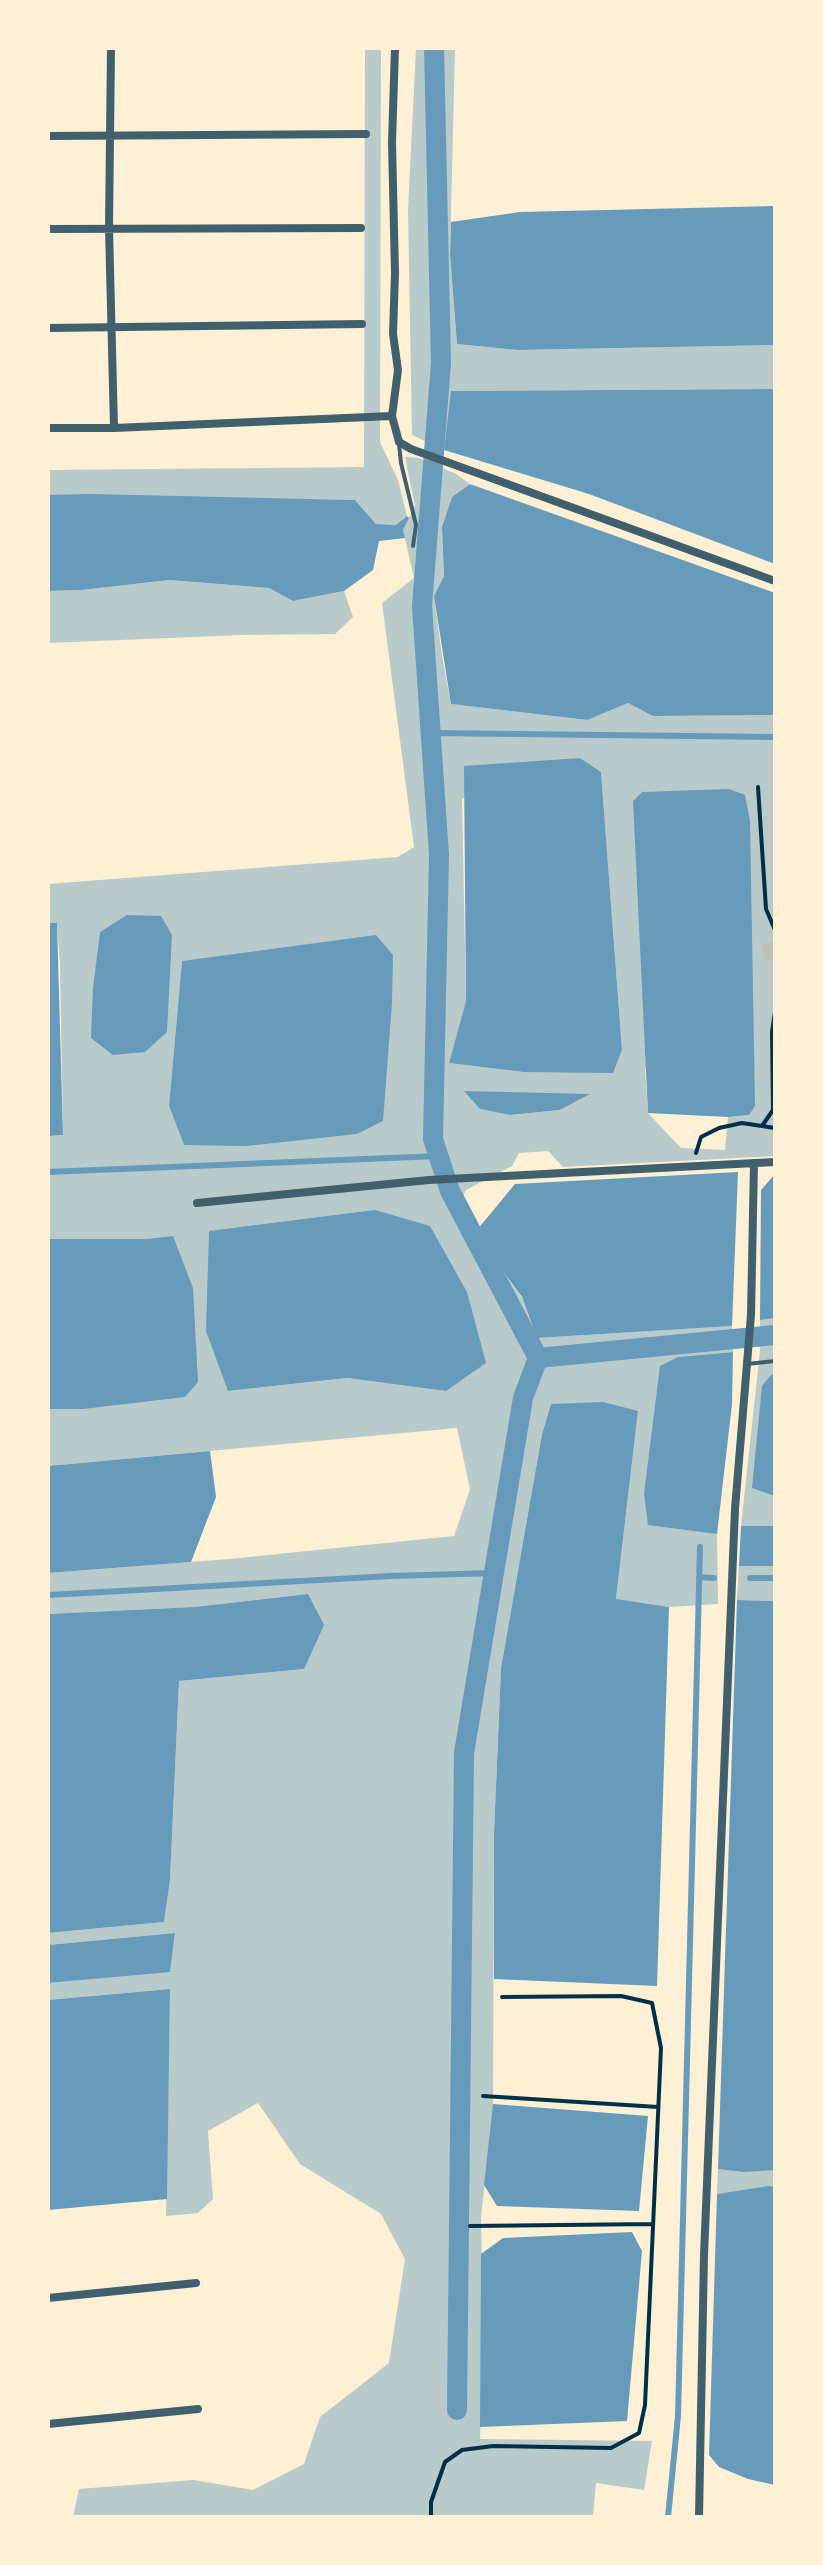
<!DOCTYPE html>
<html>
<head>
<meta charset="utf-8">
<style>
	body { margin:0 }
	#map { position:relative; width:823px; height:2565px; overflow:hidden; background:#fdf0d5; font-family:"PT Sans Narrow",sans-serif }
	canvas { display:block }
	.frame { position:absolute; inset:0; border:50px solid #fdf0d5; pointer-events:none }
</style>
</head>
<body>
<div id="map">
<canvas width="823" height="2565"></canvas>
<div class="frame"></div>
</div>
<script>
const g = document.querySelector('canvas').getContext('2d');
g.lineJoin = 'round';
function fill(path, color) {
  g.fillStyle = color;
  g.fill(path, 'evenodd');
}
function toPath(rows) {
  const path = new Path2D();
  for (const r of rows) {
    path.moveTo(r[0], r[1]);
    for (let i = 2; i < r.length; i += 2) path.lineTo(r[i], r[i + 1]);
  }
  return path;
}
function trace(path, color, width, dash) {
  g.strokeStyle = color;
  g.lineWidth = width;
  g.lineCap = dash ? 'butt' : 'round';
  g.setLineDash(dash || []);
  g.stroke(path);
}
fill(toPath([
	[365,48,381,48,380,442,398,480,407,516,396,525,376,524,355,500,48,495,48,470,364,467],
	[416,48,455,48,450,254,457,344,517,350,775,345,775,389,452,391,444,450,412,435,408,209],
	[405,457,419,458,456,474,470,484,452,497,442,527,444,576,434,596,442,656,451,704,586,720,628,703,653,716,775,715,775,802,773,804,775,847,775,1156,563,1167,548,1151,519,1153,512,1166,466,1190,462,1199,488,1251,522,1298,537,1338,732,1326,733,1352,678,1357,702,1530,717,1534,718,1604,669,1607,616,1600,638,1411,551,1404,542,1434,501,1668,494,1834,493,2111,481,2217,483,2319,480,2439,652,2441,644,2490,596,2483,593,2517,73,2517,79,2489,193,2480,253,2490,304,2464,320,2417,389,2363,405,2259,381,2214,300,2164,258,2103,208,2131,213,2199,198,2213,166,2216,170,1989,48,2000,48,1983,170,1971,175,1933,48,1945,48,1933,164,1922,170,1880,179,1681,304,1669,308,1594,194,1607,48,1614,48,1573,229,1559,454,1536,470,1489,457,1428,48,1466,48,1409,83,1409,173,1236,145,1239,48,1239,48,1136,63,1135,60,964,57,924,48,923,48,884,398,857,414,847,382,603,414,578,403,530,415,506],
	[580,758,601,773,622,1050,613,1072,523,1072,449,1063,466,1002,462,799],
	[182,962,184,1145,169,1106],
	[645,1068,749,1115,728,1117,725,1150,681,1148,648,1113],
	[588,1095,560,1110,510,1115,480,1109],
	[209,1231,446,1391,347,1378,229,1391],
	[169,580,269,588,293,601,344,591,353,617,335,634,241,635,48,643,48,591,82,590],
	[775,1318,775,1526,741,1526,760,1351,760,1320],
	[739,1566,775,1566,775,1601,737,1600],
	[718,2169,775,2170,775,2187,717,2194]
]), '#b9caca');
fill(toPath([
	[775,206,775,345,517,350,457,344,450,254,451,222,520,212],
	[775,389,775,564,589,494,444,450,451,391],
	[470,484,775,593,775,715,653,716,628,703,587,720,451,704,434,596,444,576,442,527,452,497],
	[90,494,355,500,376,524,396,525,407,516,409,518,403,530,405,538,379,541,373,570,344,591,293,601,269,588,169,580,82,590,48,591,48,495],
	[580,758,601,772,622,1050,613,1073,523,1072,449,1063,466,1001,464,766],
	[729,789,745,795,750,821,755,1106,749,1115,728,1117,648,1113,633,801,642,792],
	[127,915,161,916,172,935,167,1032,145,1052,113,1055,91,1038,93,988,100,932],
	[48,923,57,923,63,1135,48,1136],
	[376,935,393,955,392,1003,383,1121,357,1134,246,1146,184,1145,169,1106,182,961],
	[464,1091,590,1094,560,1110,510,1115,480,1109],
	[738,1172,732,1326,537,1338,522,1297,488,1251,477,1230,515,1184],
	[775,1174,775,1318,760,1320,761,1190],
	[375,1210,430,1226,467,1292,486,1363,446,1391,347,1378,228,1391,206,1331,209,1231],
	[173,1236,193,1288,198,1382,185,1397,83,1409,48,1409,48,1239,145,1239],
	[733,1352,732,1404,717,1534,648,1525,644,1494,660,1366,678,1357],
	[775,1374,775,1496,752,1488,762,1386,771,1375],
	[603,1402,638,1411,616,1599,669,1607,657,1986,494,1979,494,1834,501,1668,542,1434,551,1404],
	[210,1451,216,1497,191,1562,48,1573,48,1466],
	[741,1526,775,1526,775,1566,739,1566],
	[308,1594,324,1625,304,1669,179,1681,170,1880,164,1922,48,1933,48,1614,194,1607],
	[737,1600,775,1601,775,2170,744,2172,718,2169],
	[175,1933,170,1972,48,1983,48,1945],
	[170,1989,167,2199,48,2210,48,2000],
	[493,2104,648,2116,639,2211,497,2206,484,2185],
	[769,2186,775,2187,775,2485,748,2479,719,2467,709,2455,717,2194],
	[632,2232,642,2251,627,2421,480,2427,481,2254,503,2238]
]), '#669bbc');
trace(toPath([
	[430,733,775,737],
	[48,1172,439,1156],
	[699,1577,714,1578],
	[750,1578,775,1578],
	[48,1595,391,1576,494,1573],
	[668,2517,678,2416,700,1547]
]), '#669bbc', 6);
trace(toPath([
	[434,48,441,363,422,606,439,855,433,1139,450,1191,538,1358],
	[457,2410,464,1753,523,1398,538,1358,775,1335]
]), '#669bbc', 20);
fill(toPath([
	[775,942,775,959,765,961,762,944]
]), '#bec0b2');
trace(toPath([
	[758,787,766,909,775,930],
	[762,1126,773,1110,772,1032,775,1012],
	[696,1153,701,1137,719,1128,742,1123,775,1128],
	[483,2096,658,2107],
	[470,2226,653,2224],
	[431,2517,431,2502,445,2462,462,2450,493,2446,611,2448,639,2433,645,2405,661,2048,652,2003,621,1996,502,1997]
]), '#003049', 4);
trace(toPath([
	[399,444,401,463,416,525,413,546],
	[747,1364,775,1361]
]), '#3f606c', 4);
trace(toPath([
	[111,48,109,228,114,428],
	[395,48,392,142,395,273,393,334,398,370,392,416,399,442,411,449,775,581],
	[48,136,366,134],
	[48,229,361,228],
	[48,328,362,324],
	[48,428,114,428,392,416],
	[197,1203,429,1180,775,1162],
	[48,2298,196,2283],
	[48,2424,198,2409],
	[699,2517,704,2255,735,1509,751,1315,754,1163]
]), '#3f606c', 8);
</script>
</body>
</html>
